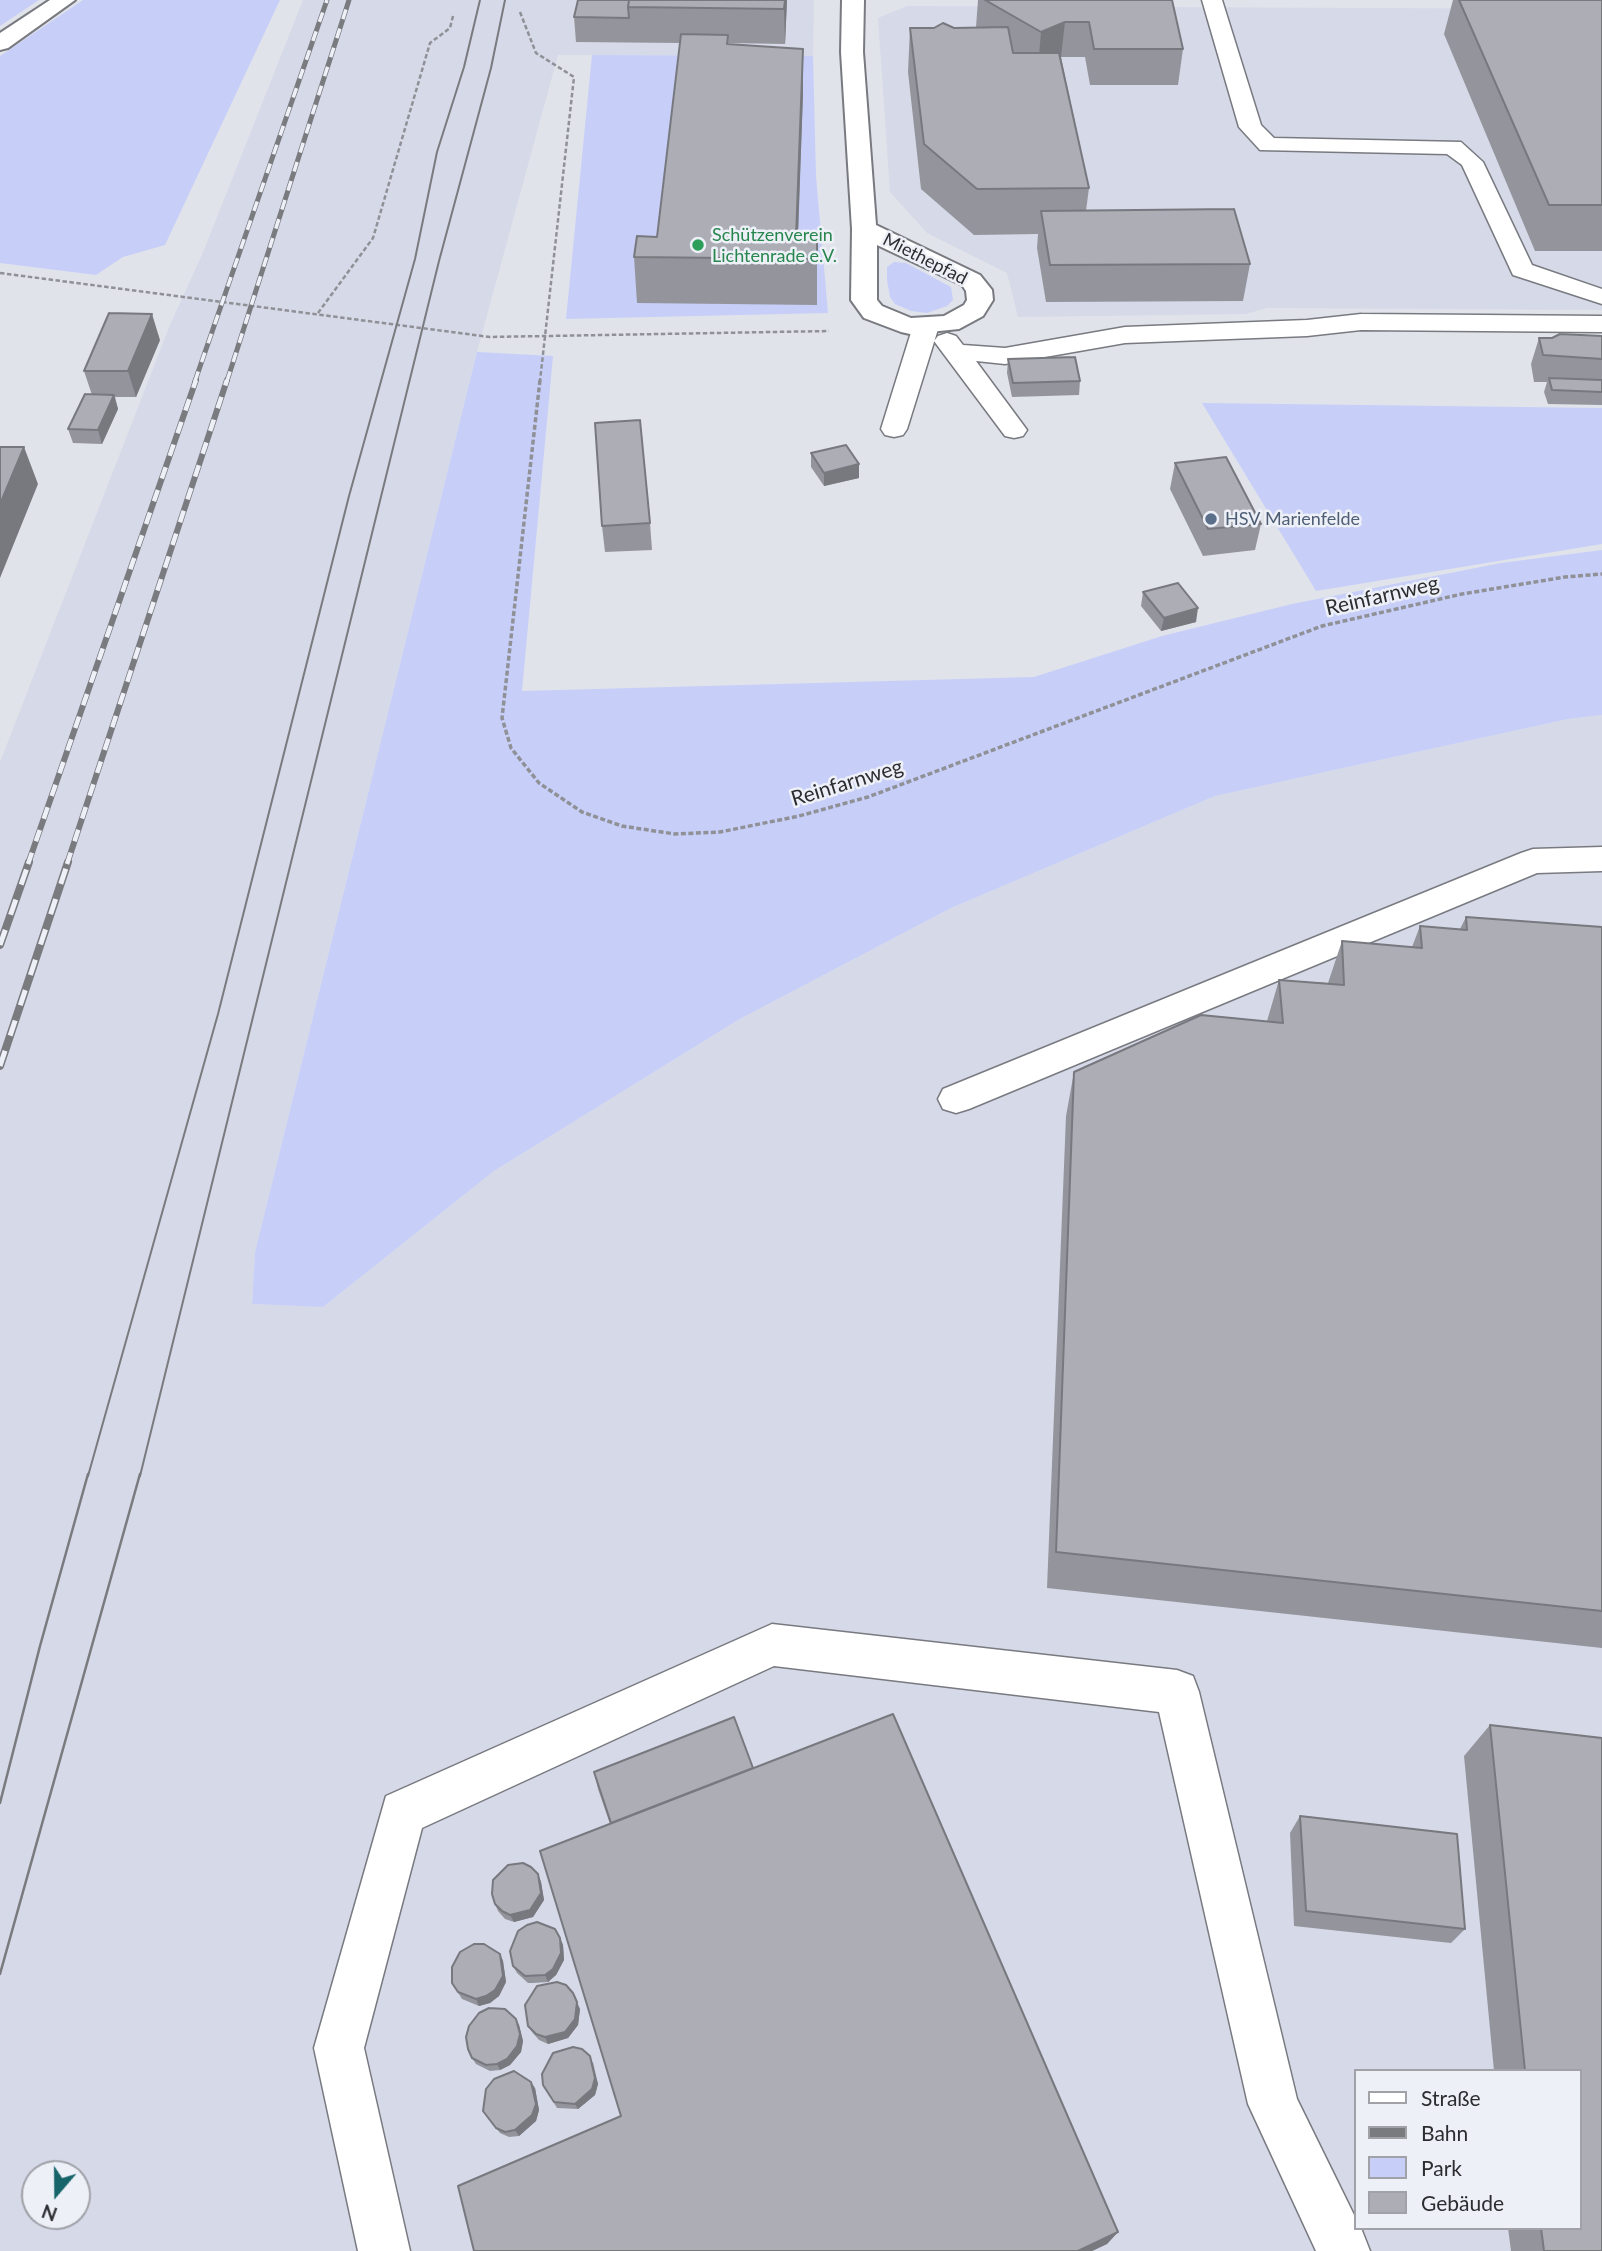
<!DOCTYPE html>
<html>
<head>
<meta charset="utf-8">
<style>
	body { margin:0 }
	#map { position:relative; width:1602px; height:2251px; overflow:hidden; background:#e1e3ea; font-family:Lato,sans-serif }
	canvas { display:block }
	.legend { position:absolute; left:1354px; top:2069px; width:228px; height:161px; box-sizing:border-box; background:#eef0f8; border:2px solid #a0a2a8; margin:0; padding:9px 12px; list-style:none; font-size:21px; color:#2c2d30 }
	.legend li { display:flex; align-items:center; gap:14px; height:35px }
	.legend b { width:35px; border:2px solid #a0a2a8 }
	.north { position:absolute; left:21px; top:2160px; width:70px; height:70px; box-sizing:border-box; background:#eef0f8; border:2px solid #a0a2a8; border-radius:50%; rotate:200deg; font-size:19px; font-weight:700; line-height:28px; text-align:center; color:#2c2d30 }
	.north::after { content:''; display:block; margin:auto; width:24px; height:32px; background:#17656b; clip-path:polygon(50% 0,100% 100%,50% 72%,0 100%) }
</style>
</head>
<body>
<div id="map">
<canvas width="1602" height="2251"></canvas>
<ul class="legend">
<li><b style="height:9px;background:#fff"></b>Straße</li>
<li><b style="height:9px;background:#797b7f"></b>Bahn</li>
<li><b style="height:19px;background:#c7cff9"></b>Park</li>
<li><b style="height:19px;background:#acadb5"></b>Gebäude</li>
</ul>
<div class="north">N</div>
</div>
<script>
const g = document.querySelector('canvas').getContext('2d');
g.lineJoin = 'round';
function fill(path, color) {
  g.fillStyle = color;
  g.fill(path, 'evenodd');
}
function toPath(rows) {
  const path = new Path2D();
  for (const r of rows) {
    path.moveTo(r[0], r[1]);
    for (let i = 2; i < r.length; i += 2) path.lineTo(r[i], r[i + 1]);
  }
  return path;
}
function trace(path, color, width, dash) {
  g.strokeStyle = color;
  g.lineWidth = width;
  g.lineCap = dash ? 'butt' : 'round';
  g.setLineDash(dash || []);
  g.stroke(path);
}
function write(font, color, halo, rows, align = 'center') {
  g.font = font + ' Lato,sans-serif';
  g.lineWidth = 5;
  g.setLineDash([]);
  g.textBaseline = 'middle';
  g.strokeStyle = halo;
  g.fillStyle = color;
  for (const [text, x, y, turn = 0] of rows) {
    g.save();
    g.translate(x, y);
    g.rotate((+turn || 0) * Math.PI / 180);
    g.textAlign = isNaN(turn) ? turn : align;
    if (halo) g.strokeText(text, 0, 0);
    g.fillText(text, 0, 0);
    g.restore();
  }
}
fill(toPath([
	[303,0,814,0,813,56,558,55,477,352,255,1252,252,1304,323,1307,494,1171,738,1020,951,908,1215,796,1568,719,1602,715,1602,2251,0,2251,0,762,170,325,204,250],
	[1355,2071,1579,2071,1579,2228,1355,2228],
	[35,2174,77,2174,77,2216,35,2216],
	[907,6,1602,9,1602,310,1267,308,1246,314,1018,317,1007,273,927,233,890,192,878,18]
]), '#d6d9e8');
fill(toPath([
	[0,0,39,0,0,26],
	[83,0,280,0,165,245,123,257,96,275,0,263,0,56],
	[592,55,813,56,816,176,828,313,566,319],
	[894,262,906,263,951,287,953,300,947,306,927,313,911,311,895,304,890,297,887,280,887,267],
	[477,352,553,356,522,691,1034,677,1162,636,1292,604,1501,563,1602,550,1602,715,1568,719,1215,796,951,908,738,1020,494,1171,323,1307,252,1304,255,1252],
	[1202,403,1602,408,1602,544,1316,591]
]), '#c7cff9');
const lane = toPath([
	[1202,0,1222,0,1261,125,1274,138,1461,142,1483,162,1532,265,1602,289,1602,304,1513,275,1462,165,1447,154,1260,150,1239,127,1202,0],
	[1361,314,1602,316,1602,332,1361,330,1307,336,1125,343,1005,364,976,361,1027,430,1023,436,1014,438,1005,436,934,341,938,336,947,333,956,336,963,345,1005,348,1125,327,1307,320,1361,314],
	[926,318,935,321,939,326,907,429,903,435,894,437,885,435,881,429,913,326,917,321,926,318],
	[1602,847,1602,871,1537,873,969,1109,956,1113,943,1109,938,1099,943,1089,1521,853,1533,849,1602,847],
	[772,1624,1177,1670,1193,1676,1199,1692,1297,2099,1355,2217,1355,2228,1361,2228,1370,2251,1316,2251,1248,2104,1159,1712,774,1666,422,1828,364,2048,410,2251,358,2251,314,2048,386,1796,772,1624]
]);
const street = toPath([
	[50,0,75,0,8,48,0,50,0,33,50,0],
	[842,0,864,0,863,52,876,225,980,275,992,290,993,300,983,316,959,329,910,334,901,332,864,318,851,300,852,229,841,52,842,0],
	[877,245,962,285,966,291,967,300,964,305,944,316,911,318,882,306,877,300,877,245]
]);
trace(lane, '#787a80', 3);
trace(street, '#787a80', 4);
trace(toPath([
	[520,12,536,53,574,77,540,381],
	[0,273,490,337,829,331],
	[318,313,373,238,430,43,450,28,453,16]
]), '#8f9196', 2.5, [4.5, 2.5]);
trace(toPath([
	[540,380,502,718,511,748,539,783,582,812,622,826,675,834,720,832,799,816,868,797,1322,626,1462,594,1565,577,1602,574]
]), '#8f9196', 3.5, [5, 2.5]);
fill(lane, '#fff');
fill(street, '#fff');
trace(toPath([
	[88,1476,218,1014,349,496,415,259,437,152,464,67,480,0],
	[140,1476,439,261,491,68,505,0]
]), '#797b7f', 2);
trace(toPath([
	[0,1803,40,1646,88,1474],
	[0,1974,140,1474]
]), '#797b7f', 2.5);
const railFar2 = toPath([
	[195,381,327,0],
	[227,381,349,0]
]);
const railFar1 = toPath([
	[28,864,196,380],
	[67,864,227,380]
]);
const rail = toPath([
	[0,945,29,862],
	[0,1066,68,862]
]);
trace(railFar2, '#797b7f', 5);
trace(railFar1, '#797b7f', 6);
trace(rail, '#797b7f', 8);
trace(railFar2, '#eef0f8', 3.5, [10]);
trace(railFar1, '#eef0f8', 4.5, [12]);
trace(rail, '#eef0f8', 5, [16]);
fill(toPath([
	[578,0,787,0,785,44,728,43,728,44,803,49,803,93,798,238,817,238,817,305,637,303,634,257,657,237,680,43,576,42,574,17],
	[978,0,1172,0,1183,49,1178,85,1090,85,1085,57,1061,57,1089,188,1086,211,1250,264,1243,301,1046,302,1037,248,1038,234,974,235,921,189,908,72,910,28,976,27],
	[1453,0,1602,0,1602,251,1535,251,1444,34],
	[1602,336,1602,405,1548,404,1544,392,1547,382,1534,382,1531,364,1539,338,1552,338],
	[160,340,136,397,115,397,118,409,102,444,73,443,68,429,92,395,84,371],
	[1008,359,1080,381,1079,395,1012,397,1007,373],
	[811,453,859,464,859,478,824,486,811,467],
	[1175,463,1261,524,1255,550,1203,556,1170,489],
	[650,523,652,550,605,552,602,526],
	[1143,592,1196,622,1161,631,1141,606],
	[1466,917,1602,927,1602,1648,1047,1588,1066,1116,1074,1072,1267,1021,1279,980,1328,983,1342,941,1412,947,1420,926,1460,929],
	[1490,1725,1602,1738,1602,2251,1511,2251,1508,2228,1579,2228,1579,2071,1494,2071,1464,1756],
	[753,1768,1118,2232,1107,2244,1092,2251,474,2251,621,2116,610,1824,598,1789,594,1772],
	[1300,1816,1465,1929,1451,1943,1294,1926,1290,1833],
	[538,1874,541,1882,544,1900,533,1917,514,1922,505,1919,498,1911,495,1904],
	[560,1938,563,1945,564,1960,556,1975,548,1982,533,1983,528,1983,517,1973,513,1966],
	[500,1954,503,1961,506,1982,499,1996,490,2003,479,2006,462,1999,452,1983],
	[580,2009,578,2025,568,2038,548,2044,539,2040,532,2032,528,2026],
	[516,2019,519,2025,523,2041,521,2052,510,2065,500,2070,490,2071,476,2064,472,2058],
	[593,2062,598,2084,595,2095,578,2109,557,2108,543,2085],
	[535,2088,539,2110,536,2121,519,2136,509,2137,500,2133,483,2111]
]), '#94959c');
fill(toPath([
	[785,0,787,0,785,44,784,9],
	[1065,22,1061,57,1038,67,1041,32],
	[803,49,803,93,797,258,796,238],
	[152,314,160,340,136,397,128,371],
	[114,395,118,409,102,444,98,430],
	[24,447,38,484,0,578,0,504],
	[859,464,859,478,824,486,824,473],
	[1198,608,1196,622,1161,631,1164,618],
	[538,1874,541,1882,544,1900,533,1917,514,1922,510,1915],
	[560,1938,563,1945,564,1960,556,1975,548,1982,545,1975],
	[500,1954,503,1961,506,1982,499,1996,490,2003,479,2006,476,1999],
	[577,2002,580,2009,578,2025,568,2038,548,2044,545,2037],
	[516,2019,519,2025,523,2041,521,2052,510,2065,500,2070,497,2064],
	[590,2056,598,2084,595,2095,578,2109,575,2104],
	[531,2082,535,2088,539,2110,536,2121,519,2136,515,2130],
	[1118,2232,1107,2244,1092,2251,1078,2251]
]), '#78797f');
const building = toPath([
	[578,0,629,0,628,7,629,18,574,17,578,0],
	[629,0,785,0,784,9,628,7,629,0],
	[985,0,1172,0,1183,49,1094,49,1089,22,1065,22,1041,32,985,0],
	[1459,0,1602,0,1602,205,1549,205,1459,0],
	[943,23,954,28,1008,27,1013,53,1059,53,1089,188,977,189,924,144,910,28,934,28,943,23],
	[681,34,728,35,727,44,803,49,796,238,817,238,817,259,634,257,637,236,657,237,681,34],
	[1234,209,1250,264,1050,265,1041,211,1234,209],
	[109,313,152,314,128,371,84,371,109,313],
	[1560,334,1602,336,1602,359,1543,355,1539,338,1552,338,1560,334],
	[1075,357,1080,381,1013,383,1008,359,1075,357],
	[1549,378,1602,380,1602,392,1552,390,1549,378],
	[85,394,114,395,98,430,68,429,85,394],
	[640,420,650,523,602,526,595,423,640,420],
	[846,445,859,464,824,473,811,453,846,445],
	[0,447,24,447,0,504,0,447],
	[1226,457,1261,524,1208,529,1175,463,1226,457],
	[1178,583,1198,608,1164,618,1143,592,1178,583],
	[1466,917,1602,927,1602,1611,1056,1552,1074,1072,1201,1015,1283,1023,1279,980,1344,985,1342,941,1422,948,1420,926,1467,930,1466,917],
	[893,1714,1118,2232,1078,2251,474,2251,458,2186,621,2116,540,1851,893,1714],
	[734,1717,753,1768,611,1823,594,1772,734,1717],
	[1490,1725,1602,1738,1602,2251,1544,2251,1541,2228,1579,2228,1579,2071,1525,2071,1490,1725],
	[1300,1816,1457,1834,1465,1929,1306,1911,1300,1816],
	[523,1863,531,1867,538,1874,541,1893,530,1910,510,1915,502,1911,495,1904,492,1894,493,1880,508,1865,523,1863],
	[537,1922,555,1929,560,1938,561,1953,553,1969,545,1975,525,1976,513,1966,510,1951,518,1931,527,1925,537,1922],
	[474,1944,484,1944,500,1954,503,1976,495,1990,486,1996,476,1999,458,1992,452,1983,452,1967,460,1952,474,1944],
	[557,1982,566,1985,573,1993,577,2002,575,2019,565,2032,545,2037,536,2034,528,2026,525,2005,537,1986,557,1982],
	[489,2008,505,2009,516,2019,520,2034,517,2046,507,2059,497,2064,486,2065,472,2058,468,2049,466,2037,469,2026,479,2013,489,2008],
	[573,2047,582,2049,590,2056,595,2078,592,2089,575,2104,554,2102,543,2085,542,2074,553,2053,573,2047],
	[514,2071,531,2082,536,2104,532,2115,515,2130,505,2132,496,2128,483,2111,486,2089,494,2079,514,2071]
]);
fill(building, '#acadb5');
trace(building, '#78797f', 2);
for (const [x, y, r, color] of [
	[698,245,7,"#2e9e5b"],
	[1211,519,7,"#5c6f8a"]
]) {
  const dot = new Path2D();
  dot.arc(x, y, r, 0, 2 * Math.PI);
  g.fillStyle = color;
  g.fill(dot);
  trace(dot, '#eef0f8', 2.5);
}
write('18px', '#27864d', '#eef0f8', [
	["Schützenverein",712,235],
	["Lichtenrade e.V.",712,256]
], 'left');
write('18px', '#2c2d30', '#eef0f8', [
	["Miethepfad",925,259,27]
]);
write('18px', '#4e5e75', '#eef0f8', [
	["HSV Marienfelde",1225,519]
], 'left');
write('21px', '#2c2d30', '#eef0f8', [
	["Reinfarnweg",1382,596,-13],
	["Reinfarnweg",847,783,-17]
]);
</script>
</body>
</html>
